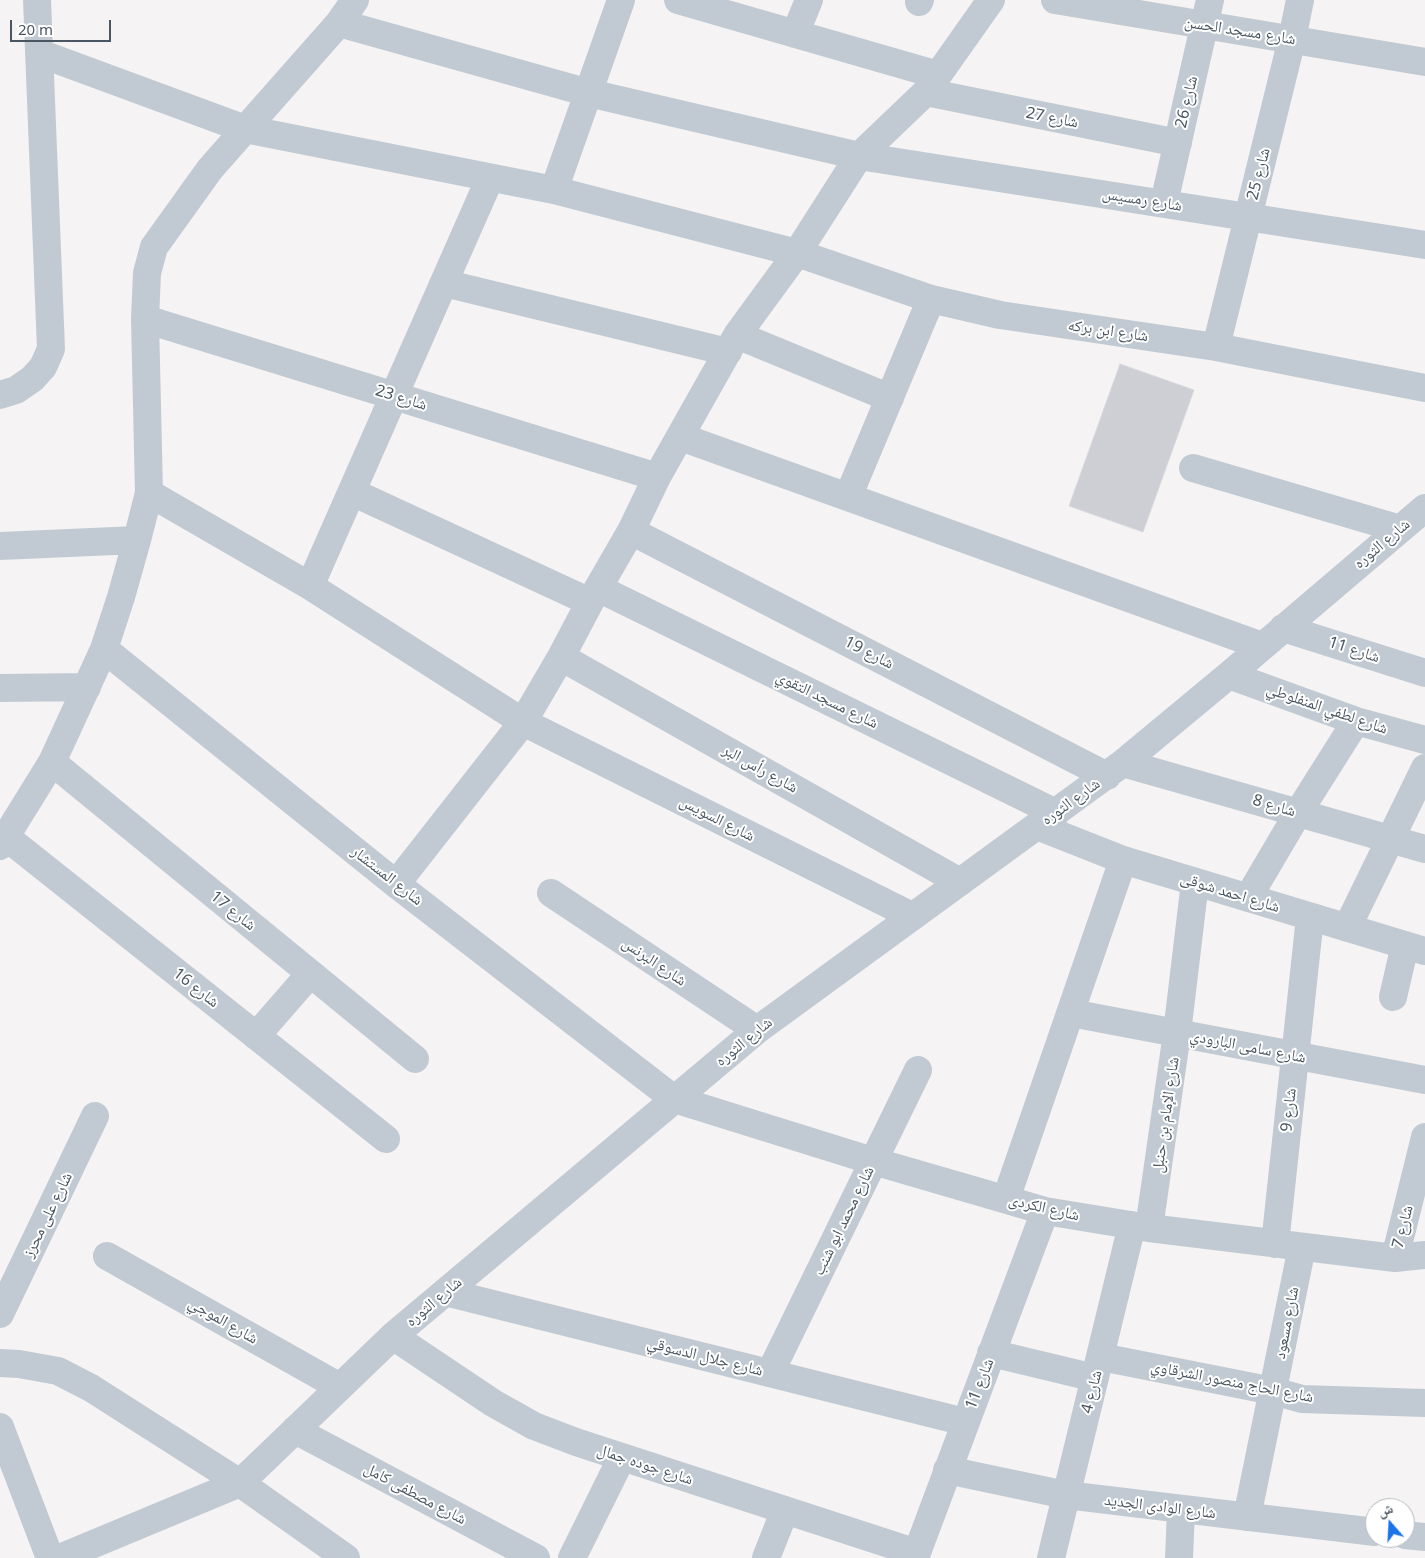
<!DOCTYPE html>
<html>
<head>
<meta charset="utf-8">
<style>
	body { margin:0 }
	#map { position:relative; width:1425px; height:1558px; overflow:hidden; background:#f5f3f3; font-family:"Noto Sans","Noto Naskh Arabic",sans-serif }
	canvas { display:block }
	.north { position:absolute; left:1365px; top:1498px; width:50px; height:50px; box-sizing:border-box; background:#fff; border:1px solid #b7bbc0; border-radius:50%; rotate:341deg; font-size:14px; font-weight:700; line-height:20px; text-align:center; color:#4a5661 }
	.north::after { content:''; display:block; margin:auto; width:18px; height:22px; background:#1a73e8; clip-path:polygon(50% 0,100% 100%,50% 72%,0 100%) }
	.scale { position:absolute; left:10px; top:20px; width:101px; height:22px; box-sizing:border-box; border:2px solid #4a5661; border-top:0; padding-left:6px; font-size:15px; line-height:18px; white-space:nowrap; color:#4a5661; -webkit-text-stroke:4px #fff; paint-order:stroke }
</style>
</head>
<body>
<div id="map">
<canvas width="1425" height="1558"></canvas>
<div class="north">ش</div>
<div class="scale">20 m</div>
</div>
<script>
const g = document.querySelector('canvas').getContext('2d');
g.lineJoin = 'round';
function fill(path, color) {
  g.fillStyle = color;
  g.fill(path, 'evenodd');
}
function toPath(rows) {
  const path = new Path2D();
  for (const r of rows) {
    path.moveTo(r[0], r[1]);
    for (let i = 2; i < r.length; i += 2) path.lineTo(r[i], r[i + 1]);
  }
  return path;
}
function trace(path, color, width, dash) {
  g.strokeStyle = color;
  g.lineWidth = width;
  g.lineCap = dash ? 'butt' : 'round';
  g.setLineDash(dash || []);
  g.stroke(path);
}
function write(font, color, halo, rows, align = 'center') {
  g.font = font + ' "Noto Sans","Noto Naskh Arabic",sans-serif';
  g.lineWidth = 4;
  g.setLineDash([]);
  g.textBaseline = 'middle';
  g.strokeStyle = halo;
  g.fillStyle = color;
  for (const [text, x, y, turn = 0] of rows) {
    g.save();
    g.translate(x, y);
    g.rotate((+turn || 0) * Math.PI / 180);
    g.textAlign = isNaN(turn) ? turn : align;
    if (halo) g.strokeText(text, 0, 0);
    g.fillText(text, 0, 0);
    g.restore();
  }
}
const building = toPath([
	[1120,364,1194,390,1143,532,1069,506,1120,364]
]);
fill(building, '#cdcfd5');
trace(building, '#d7d9de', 1);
trace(toPath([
	[678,0,938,75],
	[1055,0,1425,62],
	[919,2,920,0],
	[339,23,589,93,859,156,1425,245],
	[795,34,809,0],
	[39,53,245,129,554,190,797,253,931,299,1000,315,1216,347,1425,388],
	[926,92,1178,143],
	[554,190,621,0],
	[1164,203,1210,0],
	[444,283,728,352],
	[145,319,657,477],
	[737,335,890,398],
	[1216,347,1292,39,1300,0],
	[0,395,16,390,32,379,43,367,51,349,37,0],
	[681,437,1262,646],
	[1193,468,1400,529],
	[352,492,590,602],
	[149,493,310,586,523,722,912,916],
	[848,497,931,299],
	[631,531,1107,776],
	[0,546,137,540],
	[310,586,490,178],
	[598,588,1056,813],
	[1283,628,1425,673],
	[104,649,396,884,674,1099,873,1161,1045,1211,1149,1228,1395,1258,1425,1255],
	[561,657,960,882],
	[1229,675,1356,721,1425,740],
	[0,688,87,687],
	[52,762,415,1059],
	[1123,763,1425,849],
	[1037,826,1123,860,1425,951],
	[6,837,386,1139],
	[0,846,52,762,104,649,121,597,137,540,149,493,145,319,147,273,154,247,210,169,339,23,355,0],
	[396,884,523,722,561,657,590,602,631,531,657,477,737,335,797,253,859,156,926,92,991,0],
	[551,893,757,1030],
	[1248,898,1298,813,1356,721],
	[1347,928,1425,768],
	[1393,997,1405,945],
	[1071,1013,1425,1080],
	[256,1036,310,974],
	[1006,1199,1123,860],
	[1149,1228,1177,1033,1195,882],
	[1275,1244,1310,917],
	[107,1256,340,1387],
	[1395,1258,1425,1137],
	[445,1292,965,1422],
	[0,1314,95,1116],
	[393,1336,493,1403,534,1426,576,1442,917,1553],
	[991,1353,1095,1378],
	[1101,1357,1273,1391,1302,1399,1425,1403],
	[0,1363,19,1364,58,1371,91,1388,240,1483,346,1558],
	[770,1373,918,1070],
	[0,1427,50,1558],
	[295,1430,536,1558],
	[947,1470,1066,1495,1375,1532],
	[1247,1517,1302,1247],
	[1405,1535,1425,1537],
	[60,1558,240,1483,393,1336,757,1030,1123,763,1229,675,1425,508],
	[572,1558,622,1457],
	[766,1558,785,1510],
	[915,1558,1045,1211],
	[1051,1558,1132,1225],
	[1179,1558,1181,1510]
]), '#c1cad2', 28);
write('16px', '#4a5661', '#fff', [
	["شارع مسجد الحسن",1240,31,9],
	["شارع 26",1187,102,-77],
	["شارع 27",1052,118,11],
	["شارع 25",1259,174,-76],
	["شارع رمسيس",1142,200,9],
	["شارع ابن بركه",1108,331,8],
	["شارع 23",401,398,17],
	["شارع الثوره",1382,544,-40],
	["شارع 11",1354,650,18],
	["شارع 19",869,653,27],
	["شارع مسجد التقوي",827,700,26],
	["شارع لطفي المنفلوطي",1327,709,19],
	["شارع رأس البر",760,769,29],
	["شارع الثوره",1071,802,-36],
	["شارع 8",1274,806,16],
	["شارع السويس",717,819,27],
	["شارع المستشار",387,876,38],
	["شارع احمد شوقى",1230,893,17],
	["شارع 17",233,911,39],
	["شارع البرنس",654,962,34],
	["شارع 16",196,988,38],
	["شارع الثوره",744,1042,-39],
	["شارع سامى البارودي",1248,1047,11],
	["شارع 9",1289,1110,-84],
	["شارع الإمام بن حنبل",1166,1115,-82],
	["شارع الكردى",1044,1208,13],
	["شارع على محرز",48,1215,-64],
	["شارع محمد ابو شنب",844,1221,-64],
	["شارع 7",1403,1227,-76],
	["شارع الثوره",434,1302,-40],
	["شارع الموجي",223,1321,30],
	["شارع مسعود",1287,1323,-79],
	["شارع جلال الدسوقي",705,1357,14],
	["شارع الحاج منصور الشرقاوي",1232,1382,11],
	["شارع 11",980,1384,-69],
	["شارع 4",1092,1392,-76],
	["شارع جوده جمال",645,1465,18],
	["شارع مصطفى كامل",415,1494,28],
	["شارع الوادى الجديد",1160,1507,7]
]);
</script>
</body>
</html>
